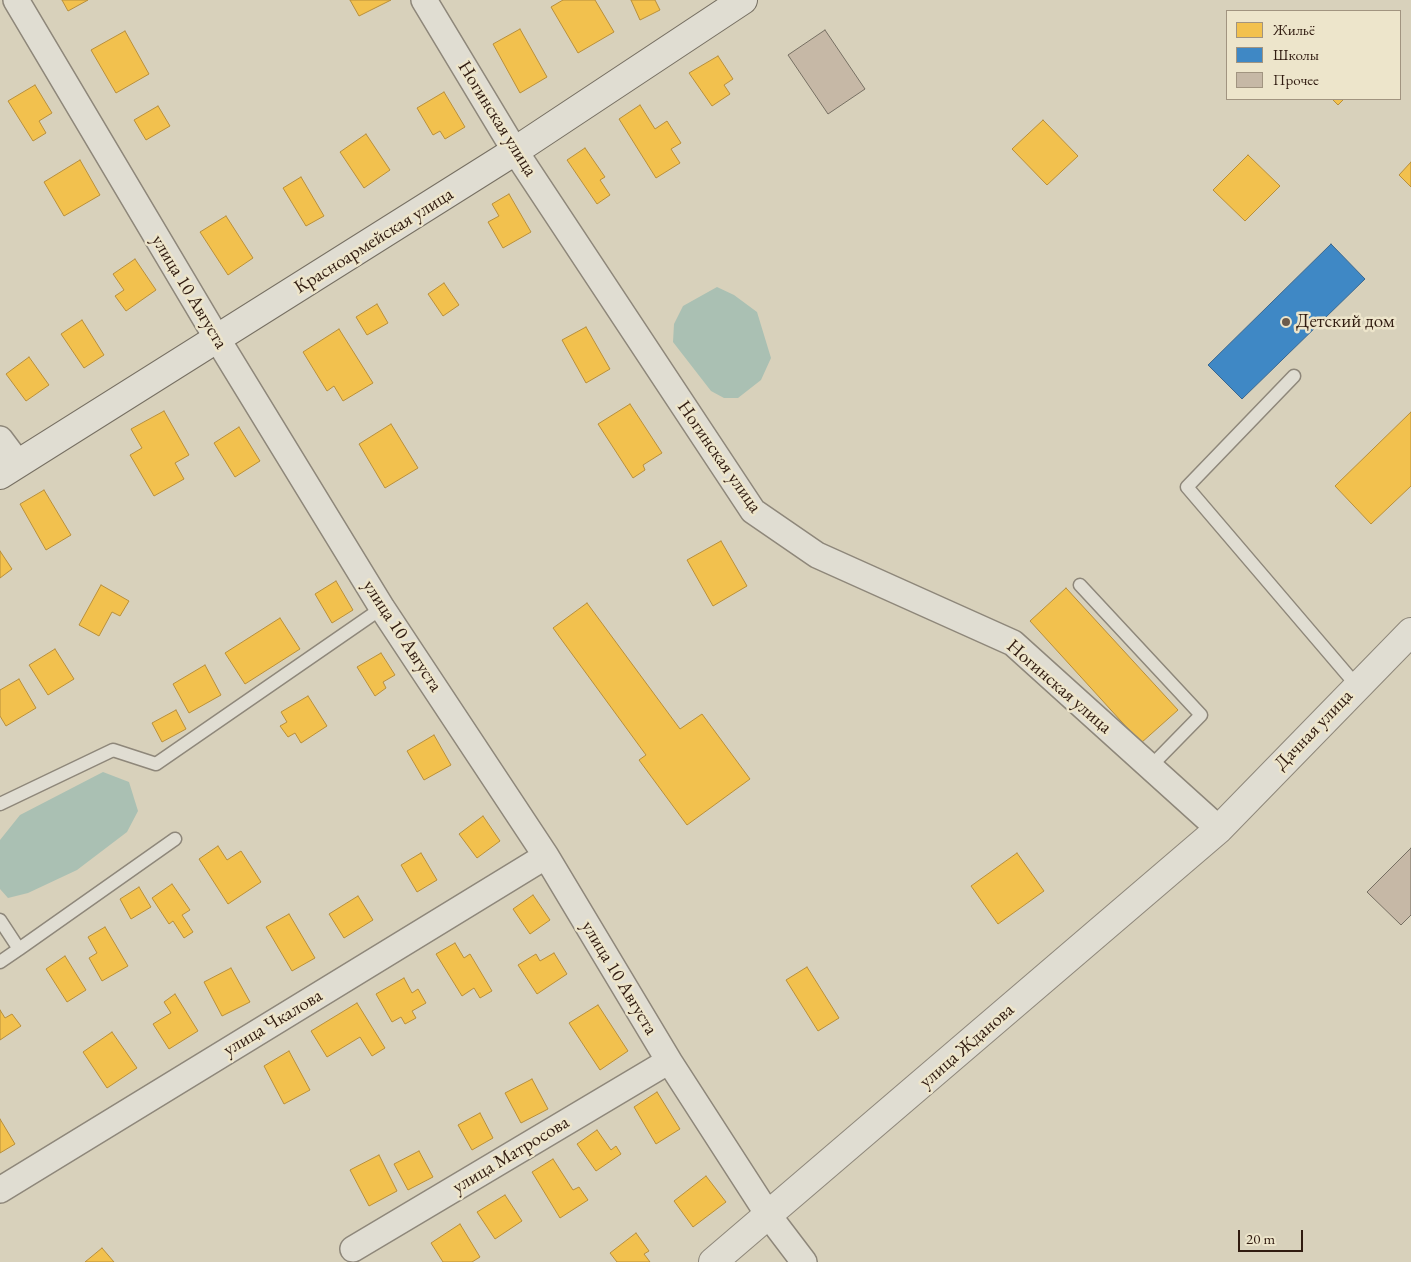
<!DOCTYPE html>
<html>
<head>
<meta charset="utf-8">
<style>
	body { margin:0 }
	#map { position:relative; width:1411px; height:1262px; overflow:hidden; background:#d8d1bb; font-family:"EB Garamond",serif }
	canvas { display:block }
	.legend { position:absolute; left:1226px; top:10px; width:175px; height:90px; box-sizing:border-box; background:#ede5cb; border:1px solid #a19480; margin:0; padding:6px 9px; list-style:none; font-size:15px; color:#301b10 }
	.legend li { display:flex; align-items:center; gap:10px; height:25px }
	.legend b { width:25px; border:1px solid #a19480 }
	.scale { position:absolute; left:1238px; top:1230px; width:65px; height:22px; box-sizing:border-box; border:2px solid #301b10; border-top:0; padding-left:6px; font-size:15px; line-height:18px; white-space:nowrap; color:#301b10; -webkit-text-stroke:4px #ede5cb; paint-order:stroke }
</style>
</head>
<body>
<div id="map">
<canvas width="1411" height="1262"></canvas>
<ul class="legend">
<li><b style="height:14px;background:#f2c14e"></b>Жильё</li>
<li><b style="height:14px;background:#3f88c5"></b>Школы</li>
<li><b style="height:14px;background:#c6b8a6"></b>Прочее</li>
</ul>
<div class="scale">20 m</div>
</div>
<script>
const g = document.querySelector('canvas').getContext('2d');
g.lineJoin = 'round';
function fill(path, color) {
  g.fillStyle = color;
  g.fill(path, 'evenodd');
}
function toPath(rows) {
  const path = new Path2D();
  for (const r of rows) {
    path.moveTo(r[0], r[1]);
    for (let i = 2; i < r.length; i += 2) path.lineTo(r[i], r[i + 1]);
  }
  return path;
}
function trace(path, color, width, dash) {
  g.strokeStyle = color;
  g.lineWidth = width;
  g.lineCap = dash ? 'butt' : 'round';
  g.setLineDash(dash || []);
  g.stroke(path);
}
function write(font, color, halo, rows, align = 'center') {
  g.font = font + ' "EB Garamond",serif';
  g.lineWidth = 5;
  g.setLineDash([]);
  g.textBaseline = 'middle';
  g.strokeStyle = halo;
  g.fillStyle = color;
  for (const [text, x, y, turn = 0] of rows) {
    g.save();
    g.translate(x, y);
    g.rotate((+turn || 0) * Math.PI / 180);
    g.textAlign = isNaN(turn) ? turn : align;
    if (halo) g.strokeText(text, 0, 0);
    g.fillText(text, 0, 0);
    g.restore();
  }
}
fill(toPath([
	[717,287,734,295,757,312,771,358,761,380,738,398,724,398,711,391,673,342,674,324,683,306],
	[103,772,129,782,138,811,127,832,77,870,28,893,8,898,0,889,0,840,20,815]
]), '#aac0b3');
const homes = toPath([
	[62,0,88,0,68,11,62,0],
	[350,0,391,0,359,16,350,0],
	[563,0,595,0,614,32,578,53,551,7,563,0],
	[631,0,655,0,660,10,640,20,631,0],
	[520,29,547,77,520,93,493,44,520,29],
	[125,31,149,74,116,93,91,50,125,31],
	[718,56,733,79,724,85,730,94,712,106,689,73,718,56],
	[35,85,52,113,39,121,46,133,33,141,8,101,35,85],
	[444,92,465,127,445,139,440,131,433,135,417,108,444,92],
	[1332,99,1344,99,1338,105,1332,99],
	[640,105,655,129,667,121,681,143,671,149,680,163,656,178,619,119,640,105],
	[158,106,170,126,146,140,134,120,158,106],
	[1043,120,1078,156,1047,185,1012,149,1043,120],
	[366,134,390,170,364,188,340,152,366,134],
	[585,148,605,177,600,180,610,195,597,204,567,160,585,148],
	[1248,155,1280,186,1245,221,1213,190,1248,155],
	[80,160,100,195,64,216,44,182,80,160],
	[1411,162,1411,187,1399,175,1411,162],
	[301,177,324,216,306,226,283,188,301,177],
	[509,194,531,232,503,248,488,222,499,216,492,204,509,194],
	[226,216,253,258,228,275,200,232,226,216],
	[135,259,156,290,126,311,115,296,124,290,113,274,135,259],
	[444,283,459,305,443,316,428,294,444,283],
	[377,304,388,323,367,335,356,317,377,304],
	[82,320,104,355,84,368,61,334,82,320],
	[586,327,610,369,586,383,562,340,586,327],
	[339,329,373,383,343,401,334,386,327,391,303,352,339,329],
	[29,357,49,385,26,401,6,374,29,357],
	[630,404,662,453,643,465,645,470,633,478,598,424,630,404],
	[164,411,189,455,175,463,184,479,154,496,130,455,142,448,131,429,164,411],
	[1411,412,1411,486,1371,524,1335,486,1411,412],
	[391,424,418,468,385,488,359,444,391,424],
	[239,427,260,461,235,477,214,443,239,427],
	[44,490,71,535,46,550,20,504,44,490],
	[721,541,747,586,713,606,687,560,721,541],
	[0,551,12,569,0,578,0,551],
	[336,581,353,610,332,623,315,594,336,581],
	[101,585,129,601,120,616,112,612,99,636,79,625,101,585],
	[1066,588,1178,710,1141,743,1030,621,1066,588],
	[587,603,680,729,702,714,750,779,687,825,639,760,646,755,553,628,587,603],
	[280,618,300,649,245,684,225,653,280,618],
	[55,649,74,679,48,695,29,665,55,649],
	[381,653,395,675,383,682,386,688,375,696,357,667,381,653],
	[205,665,221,695,189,713,173,684,205,665],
	[19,679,36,708,6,726,0,716,0,690,19,679],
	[308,696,327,726,301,743,295,733,288,737,280,726,287,722,281,712,308,696],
	[176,710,186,729,162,742,152,723,176,710],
	[434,735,451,765,424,780,407,751,434,735],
	[483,816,500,841,477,858,459,834,483,816],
	[218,846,227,860,241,851,261,882,228,904,199,859,218,846],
	[421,853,437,880,417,892,401,865,421,853],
	[1017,853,1044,891,998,924,971,886,1017,853],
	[172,884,190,910,182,915,193,932,184,938,173,921,169,924,152,898,172,884],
	[139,887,151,907,131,919,120,899,139,887],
	[533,895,550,920,530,934,513,909,533,895],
	[358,896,373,920,344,938,329,914,358,896],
	[289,914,315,958,292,971,266,927,289,914],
	[105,927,128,966,102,981,89,958,97,953,88,937,105,927],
	[455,943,464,958,470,954,492,991,480,998,474,988,462,996,436,954,455,943],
	[554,953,567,974,537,994,518,965,536,954,540,961,554,953],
	[65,956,86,990,67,1002,46,969,65,956],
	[807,967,839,1018,818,1031,786,980,807,967],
	[231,968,250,1002,222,1016,204,982,231,968],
	[404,978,412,993,418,989,426,1003,412,1011,416,1018,405,1024,401,1017,392,1022,376,994,404,978],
	[175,994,198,1031,169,1049,153,1024,171,1013,164,1002,175,994],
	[357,1003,385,1048,372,1056,360,1037,327,1057,311,1031,357,1003],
	[598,1005,628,1051,600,1070,569,1023,598,1005],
	[0,1010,5,1018,12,1014,21,1026,0,1040,0,1010],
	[112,1032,137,1068,107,1088,83,1052,112,1032],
	[289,1051,310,1090,284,1104,264,1066,289,1051],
	[532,1079,548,1109,521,1123,505,1093,532,1079],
	[657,1092,680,1129,656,1144,634,1107,657,1092],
	[480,1113,493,1138,472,1150,458,1125,480,1113],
	[0,1119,15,1144,0,1153,0,1119],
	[597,1130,611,1150,616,1146,621,1154,596,1171,577,1144,597,1130],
	[419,1151,433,1177,408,1190,394,1164,419,1151],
	[379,1155,397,1191,369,1206,350,1170,379,1155],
	[553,1159,573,1190,579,1187,588,1200,560,1218,532,1172,553,1159],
	[706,1176,726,1202,693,1227,674,1201,706,1176],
	[505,1195,522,1221,495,1239,477,1212,505,1195],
	[460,1224,480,1257,472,1262,443,1262,431,1243,460,1224],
	[636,1233,649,1251,644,1254,650,1262,617,1262,610,1253,636,1233],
	[102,1248,114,1262,85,1262,102,1248]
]);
fill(homes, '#f2c14e');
trace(homes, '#b88f3b', 1);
const schools = toPath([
	[1331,244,1365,279,1242,399,1208,365,1331,244]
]);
fill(schools, '#3f88c5');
trace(schools, '#3a678f', 1);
const building = toPath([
	[825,30,865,89,828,114,788,55,825,30],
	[1411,848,1411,915,1401,925,1367,892,1411,848]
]);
fill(building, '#c6b8a6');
trace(building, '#766f62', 1);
const service = toPath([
	[1294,376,1187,487,1357,686],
	[1080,585,1201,715,1150,767],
	[0,804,113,750,156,764,382,608],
	[0,920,19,949,0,962],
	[19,949,175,839]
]);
const minor = toPath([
	[16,0,218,340,382,608,546,856,669,1061,769,1216,804,1262],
	[424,0,515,151,753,511,817,555,1013,643,1219,829],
	[0,439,18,463],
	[0,1190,546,856],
	[353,1249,669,1061]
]);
const tertiary = toPath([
	[713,1262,1219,829,1411,632]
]);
const secondary = toPath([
	[0,475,515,151,743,0]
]);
trace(service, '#8e877a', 15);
trace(minor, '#8e877a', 28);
trace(tertiary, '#8e877a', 30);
trace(secondary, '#766f62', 30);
trace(service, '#e0ddd2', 12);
trace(minor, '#e0ddd2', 25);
trace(tertiary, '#e0ddd2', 28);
trace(secondary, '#e0ddd2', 28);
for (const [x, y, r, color] of [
	[1286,322,5,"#6b5b4c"]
]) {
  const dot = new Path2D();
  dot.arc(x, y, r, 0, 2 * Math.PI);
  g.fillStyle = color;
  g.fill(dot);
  trace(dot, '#ede5cb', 2);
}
write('19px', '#301b10', '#ede5cb', [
	["Ногинская улица",497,119,58],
	["Красноармейская улица",374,241,-32],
	["улица 10 Августа",189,292,59],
	["Ногинская улица",719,457,55],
	["улица 10 Августа",402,636,57],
	["Ногинская улица",1059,687,41],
	["Дачная улица",1314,730,-46],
	["улица 10 Августа",619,978,59],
	["улица Чкалова",273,1023,-31],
	["улица Жданова",967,1046,-41],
	["улица Матросова",511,1155,-31]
]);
write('19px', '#301b10', '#ede5cb', [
	["Детский дом",1296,322]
], 'left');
</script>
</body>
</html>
